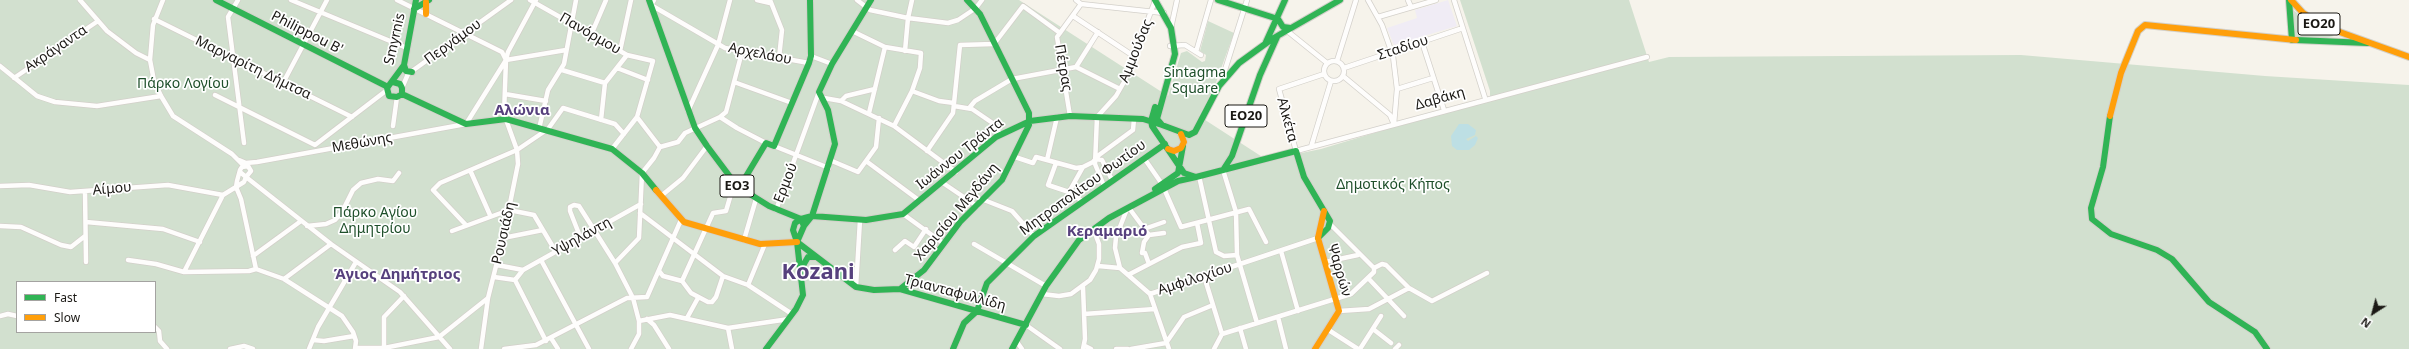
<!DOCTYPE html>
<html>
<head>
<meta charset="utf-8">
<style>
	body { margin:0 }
	#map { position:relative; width:2409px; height:349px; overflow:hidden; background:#f6f3eb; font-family:"Noto Sans",sans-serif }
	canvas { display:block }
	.legend { position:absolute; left:16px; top:281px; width:140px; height:52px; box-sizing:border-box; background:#fff; border:1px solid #a4a3a1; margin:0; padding:5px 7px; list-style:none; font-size:12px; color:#1b1915 }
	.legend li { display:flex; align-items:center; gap:8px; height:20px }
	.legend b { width:20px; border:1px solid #a4a3a1 }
	.north { position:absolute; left:2353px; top:293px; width:40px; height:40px; -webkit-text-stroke:3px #fff; paint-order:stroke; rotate:216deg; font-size:11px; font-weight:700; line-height:16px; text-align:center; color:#1b1915 }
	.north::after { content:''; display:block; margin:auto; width:14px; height:18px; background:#1b1915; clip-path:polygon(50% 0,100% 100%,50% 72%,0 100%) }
</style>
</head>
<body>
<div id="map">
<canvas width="2409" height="349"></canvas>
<ul class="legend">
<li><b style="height:5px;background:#30b455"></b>Fast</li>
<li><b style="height:5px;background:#ff9f0a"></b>Slow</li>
</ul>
<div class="north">N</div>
</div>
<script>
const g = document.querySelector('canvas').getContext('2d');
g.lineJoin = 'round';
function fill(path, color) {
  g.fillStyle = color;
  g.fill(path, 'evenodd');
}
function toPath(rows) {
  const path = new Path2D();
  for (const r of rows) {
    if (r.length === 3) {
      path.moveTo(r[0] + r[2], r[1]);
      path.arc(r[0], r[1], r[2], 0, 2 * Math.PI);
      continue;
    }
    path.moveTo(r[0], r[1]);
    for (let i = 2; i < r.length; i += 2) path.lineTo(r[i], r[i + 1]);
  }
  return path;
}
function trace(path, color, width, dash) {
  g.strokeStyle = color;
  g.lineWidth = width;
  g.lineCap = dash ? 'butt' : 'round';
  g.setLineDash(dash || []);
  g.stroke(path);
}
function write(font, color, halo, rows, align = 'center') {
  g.font = font + ' "Noto Sans",sans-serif';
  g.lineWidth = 3.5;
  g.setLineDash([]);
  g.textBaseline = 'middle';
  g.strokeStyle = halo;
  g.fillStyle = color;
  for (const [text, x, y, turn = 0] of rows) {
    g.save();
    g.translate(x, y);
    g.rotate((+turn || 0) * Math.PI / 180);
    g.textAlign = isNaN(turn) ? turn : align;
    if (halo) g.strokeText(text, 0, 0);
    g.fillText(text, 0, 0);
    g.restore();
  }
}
fill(toPath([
	[1448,0,1457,26,1394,45,1387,28,1417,18,1415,10]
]), '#f0ecf5');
fill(toPath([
	[0,0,1019,0,1168,96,1181,53,1187,51,1202,62,1205,61,1206,55,1200,51,1208,21,1234,33,1214,88,1199,116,1267,160,1321,149,1490,98,1490,91,1460,0,1629,0,1649,62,1669,57,2021,55,2265,76,2409,85,2409,349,0,349],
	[17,282,155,282,155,332,17,332],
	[2293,10,2314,26,2334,36,2316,40,2295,38]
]), '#d2e0cf');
fill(toPath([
	[1459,124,1468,124,1476,130,1475,135,1466,139,1468,141,1476,136,1478,138,1475,145,1469,150,1457,150,1452,146,1451,136]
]), '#bddfe4');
const street = toPath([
	[80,0,107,31,136,53,150,60],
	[163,0,153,25,150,60,154,81,161,96,173,116,232,154,244,166],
	[238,0,228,17,244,143],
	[291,0,407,48],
	[397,0,502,52,506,60],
	[530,0,627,55,653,61,637,117,612,149],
	[654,0,651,5,725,48,809,63],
	[757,0,770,3],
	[770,0,782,30,779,58],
	[857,0,870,10,908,18,948,23,958,20,976,8,982,0],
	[1076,0,1081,4,1164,13],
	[1368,0,1382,25,1393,56,1397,89,1394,124],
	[1408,0,1411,7],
	[1454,0,1485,98],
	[1073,16,1135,57],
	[1378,17,1436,0],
	[154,19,352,117],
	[1171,28,1177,0],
	[1286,30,1327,63],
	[852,31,885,47,921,53,920,68,912,91,894,126],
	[591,35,606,0],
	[1422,42,1444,110],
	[1170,46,1185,45,1201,55],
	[620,51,631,0],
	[905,51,908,18,912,0],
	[1196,52,1211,0],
	[811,56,832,64],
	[506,60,566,50],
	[1334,71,10],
	[1337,61,1356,0],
	[0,66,37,96,55,102,97,106,161,96],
	[1076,67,1098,32],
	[617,68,648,80],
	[1344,68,1463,28],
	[562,70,605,83],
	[1324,74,1279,89,1296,151,1647,57],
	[1226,76,1224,73,1247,0],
	[1343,76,1390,115,1393,122],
	[14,78,98,21],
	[734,82,792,103],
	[283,83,327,0],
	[402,88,408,74,511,0],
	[1397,89,1433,78],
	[912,91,939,101,954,103],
	[505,94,546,101],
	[215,95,315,145,387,90],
	[824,98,841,101,894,126,956,172],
	[841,101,846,96,875,89],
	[954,106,972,109,994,124,1000,134],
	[970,107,975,101,1012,79,1076,67,1120,89],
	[688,111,718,45,730,0],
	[869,113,885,47],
	[1070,116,1057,37,1081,4],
	[637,117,660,147],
	[720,117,737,128,766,143],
	[601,120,605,83,627,55],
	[393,126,397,97],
	[539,129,548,90,564,64,576,0],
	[774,146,829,168],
	[1311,147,1331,81],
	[927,151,953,113,960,45,994,44,1023,6,1060,33],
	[1015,157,1033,163,1036,157,1076,168,1083,167,1093,162,1099,155,1133,130,1134,119],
	[1144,158,1162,184,1181,227,1249,209,1266,242],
	[1096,159,1102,160,1112,180],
	[239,160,246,163,257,162,466,124,506,60],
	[1047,160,1057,117],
	[832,161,858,172,876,147,879,118],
	[866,161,920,201],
	[1056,163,1048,185,1069,192,1082,201],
	[470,170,490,215],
	[1223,170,1236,212,1237,255,1257,323],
	[1199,176,1216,252,1224,256,1237,255],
	[943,183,977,206],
	[0,186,29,185,70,192,168,185,223,195],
	[1104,186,1095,164,1097,117,1116,96,1124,82,1155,1],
	[236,187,241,199,256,269],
	[236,187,237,181,240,170,242,167,248,166,251,171,246,177,240,172],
	[85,191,86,262],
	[1069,192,1083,167],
	[661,196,683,178,707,146],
	[984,200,1012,211,1034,236],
	[1129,208,1149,235,1164,233],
	[1127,209,1116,237,1115,248,1120,268,1150,294,1169,349],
	[776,210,819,92],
	[640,213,723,276,748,285,792,314],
	[903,214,943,243],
	[86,222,163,229,200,242],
	[465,224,433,190,440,183,517,150,548,129,563,108,615,124,624,134],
	[1330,224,1374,268],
	[0,226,21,227,61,245,71,247,85,236],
	[307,226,326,224,335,220,342,212,353,190,361,183,378,179,393,181,399,173],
	[1144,229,1164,222],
	[452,231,509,210,534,215,556,252],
	[1149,235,1144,242,1142,253,1145,253,1149,264],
	[503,238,543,230],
	[581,239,570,211,570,207,574,205,579,206,615,263,633,298,639,321,639,334,631,349],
	[744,240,756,199],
	[974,244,1046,286],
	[895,250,905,241,914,247,926,229],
	[1281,251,1298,311],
	[253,256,301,221],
	[128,260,156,264,184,272,249,271,256,269,284,279,342,316,353,332,356,341,355,349],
	[541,260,589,349],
	[1325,262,1358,255],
	[615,263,639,238,642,173,654,158,660,147,678,142,685,133,720,117,726,112,742,52],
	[497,265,523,270],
	[1098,266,1120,268],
	[1374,268,1382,264,1386,265,1409,288,1432,301,1487,273],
	[659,271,663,276,682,281,691,293,708,302,712,302,716,297,723,276],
	[184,272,223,195,244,182,246,177,331,244,400,292,450,349],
	[1128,275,1182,247,1201,243,1197,223],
	[1204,276,1222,334],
	[494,277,515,280,523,270,641,204],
	[1368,278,1404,316],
	[284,279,331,244],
	[515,280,546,341],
	[682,281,713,213,726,211,731,194,737,186],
	[748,285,765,244],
	[856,287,860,220],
	[1042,294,1059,296,1071,294,1090,280,1096,270,1099,259,1099,244,1093,228],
	[1150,294,1318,238],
	[1339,311,1369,309,1409,288],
	[1084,314,1155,309],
	[0,316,8,314,17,316],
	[1278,317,1286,349],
	[687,318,698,298],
	[647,319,654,325,669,349],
	[639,321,670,315,728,328,789,319],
	[1026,325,1060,349],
	[155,327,159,331,160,341,167,349],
	[728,328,732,349],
	[1240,328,1246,349],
	[1327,329,1358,349],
	[1373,329,1391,343],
	[551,338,558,349],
	[313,340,324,341,354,336],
	[1017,342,1022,349],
	[1085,346,1091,349],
	[355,348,384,348,439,337,488,298],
	[230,349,244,346,253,349],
	[309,349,318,327,356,262],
	[384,349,384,317,404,296],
	[481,349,488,298,503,238,518,164,517,150,504,114,506,60,508,52,536,0],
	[504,349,536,345,627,298,647,297,681,220],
	[1083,349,1085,339,1083,287],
	[1116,349,1128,349],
	[1131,349,1166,343,1184,317,1213,305],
	[1214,349,1222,334,1351,294,1374,272,1374,268],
	[1360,349,1381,316],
	[1395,349,1399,345]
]);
const fast = toPath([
	[216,0,388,87],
	[649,0,695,128,707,146,737,186,769,206,801,219],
	[1155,0,1171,28,1175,54,1157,119,1162,125,1189,135,1195,132,1219,86,1239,63,1272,39,1340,0],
	[1218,0,1278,19,1283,27,1290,28],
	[2289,0,2292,40],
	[414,9,429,0],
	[2296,40,2367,43],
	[1266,42,1285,0],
	[404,65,406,71,412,72],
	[393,82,400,84,402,88,402,94,397,97,389,96,387,88,404,65,416,0],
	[402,94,466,124,506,119,612,149,642,173,656,190],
	[1155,107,1151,121,1152,126,1184,173,1196,177,1223,170,1232,156,1260,75,1277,37],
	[2110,116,2103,167,2091,208,2092,219,2111,234,2157,250,2172,259,2209,302,2255,332,2267,349],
	[1223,170,1296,151,1304,177,1330,221,1328,228,1318,238],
	[737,186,742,183,766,143,774,146,809,63,811,56,810,0],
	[1155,189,1178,173,1183,146],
	[812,216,835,144,828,110,819,92,832,64,871,0],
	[801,219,812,216,866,220,903,214,996,137,1030,121,1070,116,1143,119,1162,125],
	[804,226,812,216],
	[797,242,856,287,874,290,900,289,1026,325],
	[797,242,804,226,801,219],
	[801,269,808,257,815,257],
	[900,289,924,270,960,222,1002,180,1029,125,1029,113,980,14,967,0],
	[766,349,796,309,803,295,797,242,793,230,795,223,801,219],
	[953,349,964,323,977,311,987,283,1034,236,1165,144],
	[1012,349,1046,286,1079,240,1109,218,1178,181,1196,177]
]);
const slow = toPath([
	[2291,0,2303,13,2323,26,2409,57],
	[426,2,426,14],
	[2110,116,2121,73,2138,31,2145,25,2296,40],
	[1168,149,1174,151,1181,148,1184,142,1181,134],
	[656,190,684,222,760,244,797,242],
	[1315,349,1339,311,1318,238,1324,211]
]);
trace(street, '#d3d0ca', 6);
trace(fast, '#d3d0ca', 8);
trace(slow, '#d3d0ca', 8);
trace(street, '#fefdfc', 4.5);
trace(fast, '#30b455', 6);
trace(slow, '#ff9f0a', 6);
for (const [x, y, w] of [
	[2319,24,42],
	[1246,116,42],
	[737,186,34]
]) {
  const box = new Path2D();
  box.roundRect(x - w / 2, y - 11, w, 22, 3);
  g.fillStyle = '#fff';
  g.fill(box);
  trace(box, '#1b1915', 1);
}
write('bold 13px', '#1b1915', null, [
	["ΕΟ20",2319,24],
	["ΕΟ20",1246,116],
	["ΕΟ3",737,186]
]);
write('14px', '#1b1915', '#fff', [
	["Philippou B'",307,33,27],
	["Πανόρμου",590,34,30],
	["Smyrnis",395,39,-77],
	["Περγάμου",453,42,-36],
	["Σταδίου",1403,48,-18],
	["Ακράγαντα",56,49,-34],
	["Αμμούδας",1136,51,-68],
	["Αρχελάου",760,54,11],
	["Μαργαρίτη Δήμτσα",253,68,26],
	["Πέτρας",1063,68,80],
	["Δαβάκη",1440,99,-16],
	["Αλκέτα",1287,120,75],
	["Μεθώνης",362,143,-10],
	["Ιωάννου Τράντα",960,154,-38],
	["Ερμού",786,183,-69],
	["Μητροπολίτου Φωτίου",1083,188,-36],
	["Αίμου",112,189,-5],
	["Χαρισίου Μεγδάνη",957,212,-50],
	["Ρουσιάδη",504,233,-77],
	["Υψηλάντη",582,237,-29],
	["Ψαρρών",1339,270,74],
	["Αμφιλοχίου",1195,279,-18],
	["Τριανταφυλλίδη",955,293,15]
]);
write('14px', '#1e4f2a', '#fff', [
	["Sintagma",1195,73],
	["Square",1195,89],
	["Πάρκο Λογίου",183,84],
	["Δημοτικός Κήπος",1393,185],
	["Πάρκο Αγίου",375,213],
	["Δημητρίου",375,229]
]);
write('bold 15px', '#56407d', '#fff', [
	["Αλώνια",522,111],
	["Κεραμαριό",1107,232],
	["Άγιος Δημήτριος",397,275]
]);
write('bold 22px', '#56407d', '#fff', [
	["Kozani",818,273]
]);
</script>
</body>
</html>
